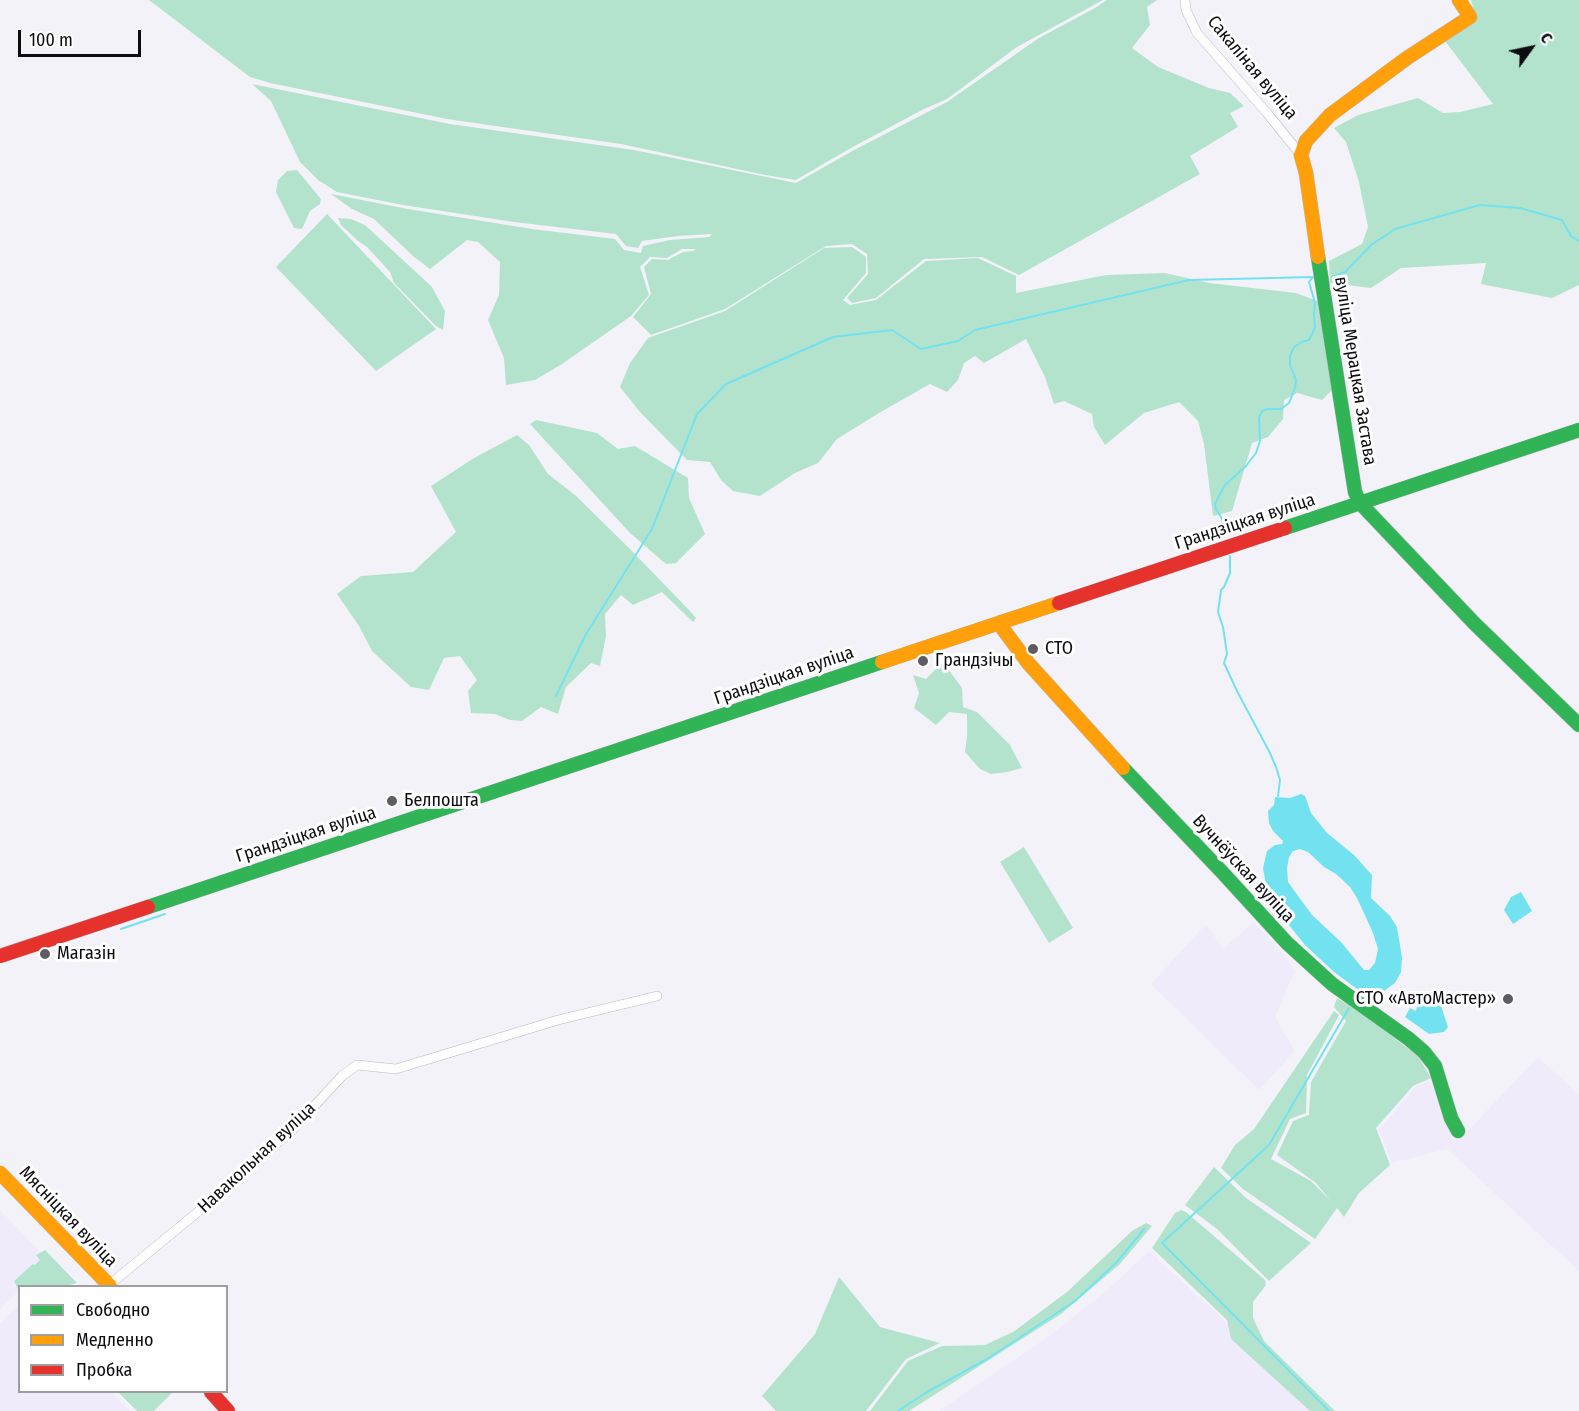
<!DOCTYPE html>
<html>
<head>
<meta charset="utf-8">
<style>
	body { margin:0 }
	#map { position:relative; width:1579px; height:1411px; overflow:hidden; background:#f3f2f8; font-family:"Fira Sans Condensed",sans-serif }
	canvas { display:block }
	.legend { position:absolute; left:18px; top:1285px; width:210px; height:108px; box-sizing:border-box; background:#fefefe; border:2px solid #9e9d9f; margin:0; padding:8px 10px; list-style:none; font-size:18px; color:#0d0c10 }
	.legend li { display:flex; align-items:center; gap:12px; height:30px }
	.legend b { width:30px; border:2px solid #9e9d9f }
	.north { position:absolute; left:1501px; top:18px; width:60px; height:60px; -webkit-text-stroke:4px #fefefe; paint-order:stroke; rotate:57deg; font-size:16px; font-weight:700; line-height:24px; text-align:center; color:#0d0c10 }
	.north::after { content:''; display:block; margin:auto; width:21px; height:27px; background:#0d0c10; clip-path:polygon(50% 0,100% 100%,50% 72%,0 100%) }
	.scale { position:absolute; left:18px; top:30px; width:123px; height:27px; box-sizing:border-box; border:3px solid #0d0c10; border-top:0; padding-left:8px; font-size:18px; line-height:21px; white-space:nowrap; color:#0d0c10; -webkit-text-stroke:4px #fefefe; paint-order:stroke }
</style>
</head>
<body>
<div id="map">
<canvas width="1579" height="1411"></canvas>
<ul class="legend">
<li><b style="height:8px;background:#30b455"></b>Свободно</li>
<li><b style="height:8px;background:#ff9f0a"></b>Медленно</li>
<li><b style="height:8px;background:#e5322d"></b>Пробка</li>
</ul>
<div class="north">С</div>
<div class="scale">100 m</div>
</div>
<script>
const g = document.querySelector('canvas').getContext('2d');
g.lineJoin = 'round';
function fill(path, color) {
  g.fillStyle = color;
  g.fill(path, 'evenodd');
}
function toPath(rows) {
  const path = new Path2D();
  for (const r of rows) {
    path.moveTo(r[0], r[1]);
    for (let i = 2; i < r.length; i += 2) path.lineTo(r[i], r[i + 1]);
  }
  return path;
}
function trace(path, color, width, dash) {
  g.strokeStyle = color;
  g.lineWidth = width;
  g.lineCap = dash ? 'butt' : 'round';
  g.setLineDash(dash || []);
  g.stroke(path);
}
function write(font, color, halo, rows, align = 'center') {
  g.font = font + ' "Fira Sans Condensed",sans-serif';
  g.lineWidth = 6;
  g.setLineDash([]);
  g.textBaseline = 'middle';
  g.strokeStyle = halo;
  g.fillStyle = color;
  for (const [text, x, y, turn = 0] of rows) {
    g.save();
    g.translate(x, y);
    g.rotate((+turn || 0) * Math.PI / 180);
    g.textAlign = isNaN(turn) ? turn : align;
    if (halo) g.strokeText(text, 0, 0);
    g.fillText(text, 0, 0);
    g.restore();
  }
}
fill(toPath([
	[1254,922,1282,952,1295,971,1275,1017,1295,1051,1259,1090,1151,984,1206,924,1223,949],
	[1538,1057,1579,1095,1579,1271,1447,1149,1392,1163,1379,1130,1416,1086,1430,1081,1453,1141,1464,1135],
	[0,1210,50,1262,20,1286,19,1291,0,1309],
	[1149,1251,1228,1324,1235,1337,1316,1411,939,1411,1049,1336,1105,1292],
	[19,1304,20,1392,111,1392,130,1411,0,1411,0,1324]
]), '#f0ebfa');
fill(toPath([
	[149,0,1103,0,1017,47,947,99,924,109,849,149,796,180,765,175,621,144,447,119,270,83,250,77],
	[1107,0,1157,0,1147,7,1150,25,1132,48,1158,67,1209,88,1230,93,1244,106,1230,113,1238,127,1190,156,1200,174,1019,275,982,257,924,259,876,298,852,303,847,298,868,274,867,254,852,244,826,246,725,309,651,335,633,317,651,294,644,267,652,259,668,260,683,252,693,251,696,249,682,249,667,258,650,257,640,267,649,295,631,316,562,364,535,380,506,385,504,358,488,320,499,295,500,262,478,242,467,240,430,269,413,256,374,219,352,209,331,194,408,209,532,229,615,239,624,250,641,253,643,246,670,240,709,237,712,234,678,236,642,241,638,248,626,246,616,234,514,222,403,205,337,192,318,180,300,162,271,101,252,84,450,124,634,150,796,183,856,149,947,102,1039,38,1095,8],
	[1471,0,1579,0,1579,285,1552,298,1481,284,1486,263,1401,268,1371,288,1330,283,1329,261,1362,244,1368,227,1359,182,1346,142,1334,128,1358,115,1418,98,1443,113,1460,112,1493,104,1445,41,1476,19],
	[297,170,321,199,320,204,310,211,302,229,294,228,276,192,278,180,287,171],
	[327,214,436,329,376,371,276,267],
	[338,218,351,219,365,225,432,287,445,311,443,330,436,326,394,283,390,272,367,247,357,240,341,225],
	[852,247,866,257,866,273,843,300,850,305,876,300,926,261,978,258,1016,276,1016,293,1106,275,1165,273,1209,283,1296,293,1320,302,1332,390,1322,400,1297,393,1284,400,1283,419,1268,437,1252,443,1232,511,1213,516,1204,444,1198,421,1179,402,1144,413,1105,445,1094,427,1092,414,1064,401,1054,404,1045,377,1026,339,984,363,975,356,964,363,958,380,947,392,930,384,879,413,837,439,818,463,795,473,760,496,733,491,721,480,710,462,687,460,640,412,620,387,630,363,648,338,725,311,824,248],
	[536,420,597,433,618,449,635,446,688,478,689,498,705,534,676,563,666,564,630,533,530,424],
	[517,435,529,445,548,474,575,495,629,548,689,610,696,618,693,622,662,592,633,605,621,595,605,614,606,636,600,666,591,663,566,687,558,714,541,707,522,721,510,720,495,714,471,713,468,691,477,680,460,656,444,658,429,690,411,687,372,651,359,626,337,594,361,576,413,572,456,532,431,486,474,458],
	[943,662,962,688,963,707,977,712,1010,745,1022,768,1007,772,991,774,980,769,965,752,967,736,967,714,949,712,936,725,914,708,919,693,913,675,926,679],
	[1024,847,1073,928,1049,943,1000,862],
	[1337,998,1358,1010,1418,1056,1431,1078,1413,1086,1376,1128,1390,1165,1359,1193,1344,1217,1337,1208,1315,1239,1243,1189,1221,1168,1235,1145,1254,1129,1334,1011,1339,1015,1307,1075,1306,1113,1290,1119,1271,1159,1311,1181,1330,1200,1316,1183,1277,1155,1293,1121,1309,1115,1311,1082,1346,1021,1334,1007],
	[1214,1167,1246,1198,1311,1243,1269,1281,1217,1229,1185,1205],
	[1181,1210,1186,1212,1265,1280,1266,1285,1253,1302,1253,1318,1264,1341,1335,1411,1310,1411,1231,1339,1227,1320,1152,1248,1175,1213],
	[1146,1223,1152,1226,1120,1264,1061,1314,909,1411,870,1411,908,1361,942,1346,985,1345,1013,1332,1067,1292,1132,1231],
	[45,1250,77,1283,66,1286,20,1286,18,1289,14,1281,33,1264,35,1265,40,1260,36,1255],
	[839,1277,880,1327,940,1343,906,1359,866,1411,776,1411,762,1396,815,1334],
	[118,1392,173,1392,154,1411,137,1411]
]), '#b4e3cd');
fill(toPath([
	[1301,794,1305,796,1311,813,1327,833,1354,855,1372,875,1371,898,1390,916,1397,927,1402,958,1401,972,1395,983,1384,991,1373,996,1364,994,1334,972,1305,945,1280,914,1267,890,1263,868,1267,851,1275,845,1282,844,1283,841,1273,831,1269,823,1268,811,1274,805,1275,797,1290,798],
	[1300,849,1308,852,1324,867,1336,874,1350,887,1357,898,1373,933,1378,949,1375,963,1369,970,1364,970,1341,942,1312,915,1288,882,1287,868,1289,857,1293,851],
	[1521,892,1532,911,1513,924,1504,910,1511,897],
	[1431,998,1441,1006,1448,1027,1444,1032,1429,1034,1405,1017,1410,1008,1416,1011,1417,1007,1427,1004]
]), '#73e2f0');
trace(toPath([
	[1334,276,1345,272,1371,245,1395,229,1480,205,1520,208,1562,220,1571,236,1579,241],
	[1230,556,1230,573,1224,587,1221,590,1218,612,1223,627,1227,654,1224,663,1238,693,1269,751,1276,767,1280,780,1278,796],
	[556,696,586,634,652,529,697,414,726,384,833,337,892,330,921,349,958,341,975,330,1189,280,1313,277,1309,282,1315,303,1314,315,1315,328,1309,340,1302,342,1294,347,1290,356,1290,365,1296,380,1295,388,1289,403,1281,409,1268,409,1262,411,1259,418,1260,441,1256,453,1246,466,1225,485,1218,498,1215,504,1216,509,1222,519,1224,537],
	[121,929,165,914],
	[898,1411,927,1392,987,1359,1075,1301,1117,1262,1144,1229],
	[1329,1411,1162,1243,1269,1145,1349,1008]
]), '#73e2f0', 2);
const street = toPath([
	[1185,0,1186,10,1197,33,1267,113,1301,155],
	[109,1285,227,1188,292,1130,342,1076,357,1065,396,1069,558,1020,657,996]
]);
const fast = toPath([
	[1318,257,1355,492,1360,503,1474,623,1579,725],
	[1285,528,1579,430],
	[1123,768,1222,872,1287,943,1332,984,1409,1039,1424,1052,1435,1066,1451,1118,1458,1131],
	[148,907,882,662]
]);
const slow = toPath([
	[1318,257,1306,173,1301,155,1306,141,1330,115,1407,58,1470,17,1459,0],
	[1001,622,1003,629,1029,664,1123,768],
	[882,662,1059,603],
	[0,1173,110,1286]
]);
const jam = toPath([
	[1059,603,1285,528],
	[0,956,148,907],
	[211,1392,228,1411]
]);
trace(street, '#bcbac0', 10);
trace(fast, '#bcbac0', 15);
trace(slow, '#bcbac0', 15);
trace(jam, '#bcbac0', 15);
trace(street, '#fdfdfe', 9);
trace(fast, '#30b455', 14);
trace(slow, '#ff9f0a', 14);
trace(jam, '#e5322d', 14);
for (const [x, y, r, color] of [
	[1033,649,6,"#5e5c61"],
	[923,661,6,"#5e5c61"],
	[392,801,6,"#5e5c61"],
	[45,954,6,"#5e5c61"],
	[1508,999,6,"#5e5c61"]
]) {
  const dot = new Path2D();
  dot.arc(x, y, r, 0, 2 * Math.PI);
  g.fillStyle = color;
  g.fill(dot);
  trace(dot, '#fefefe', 2);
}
write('18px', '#0d0c10', '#fefefe', [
	["Сакаліная вуліца",1252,68,50],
	["вуліца Мерацкая Застава",1355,371,81],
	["Грандзіцкая вуліца",1245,522,-18],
	["Грандзіцкая вуліца",784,676,-19],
	["Грандзіцкая вуліца",306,835,-18],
	["Вучнёўская вуліца",1243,869,47],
	["Навакольная вуліца",257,1158,-43],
	["Мясніцкая вуліца",68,1217,46]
]);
write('18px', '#0d0c10', '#fefefe', [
	["СТО",1045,649],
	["Грандзічы",935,661],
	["Белпошта",404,801],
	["Магазін",57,954],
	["СТО «АвтоМастер»",1496,999,"right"]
], 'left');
</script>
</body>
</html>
